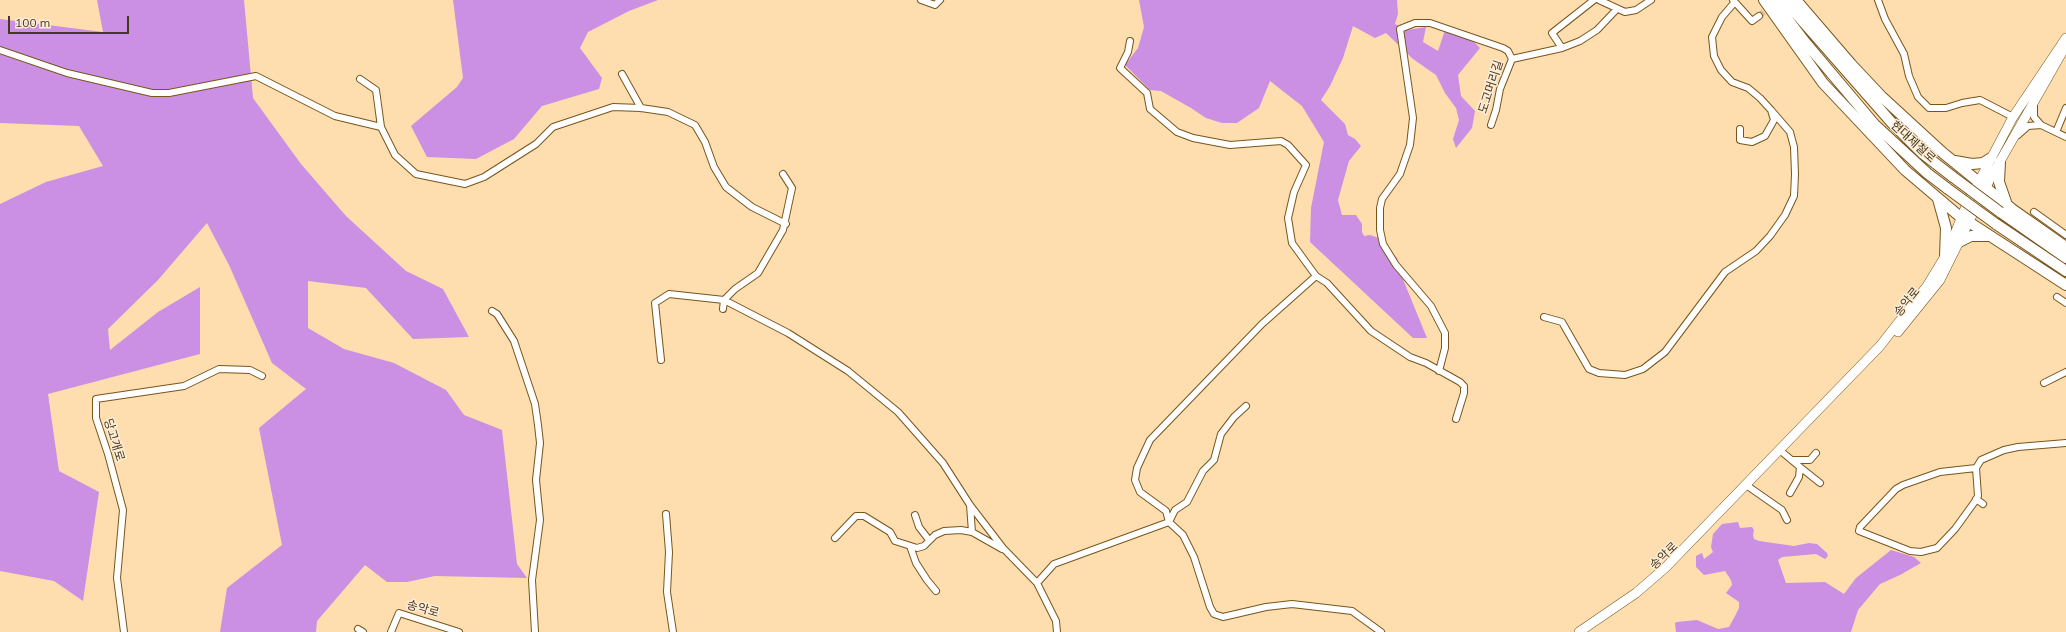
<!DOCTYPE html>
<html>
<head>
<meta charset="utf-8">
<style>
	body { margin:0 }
	#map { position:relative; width:2066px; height:632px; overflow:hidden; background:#feddaf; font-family:Mulish,sans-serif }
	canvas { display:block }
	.scale { position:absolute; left:8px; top:16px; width:121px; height:18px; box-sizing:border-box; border:2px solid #47371f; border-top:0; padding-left:5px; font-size:12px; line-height:14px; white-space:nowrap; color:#47371f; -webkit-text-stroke:3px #feedd6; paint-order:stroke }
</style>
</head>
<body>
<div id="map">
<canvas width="2066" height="632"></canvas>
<div class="scale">100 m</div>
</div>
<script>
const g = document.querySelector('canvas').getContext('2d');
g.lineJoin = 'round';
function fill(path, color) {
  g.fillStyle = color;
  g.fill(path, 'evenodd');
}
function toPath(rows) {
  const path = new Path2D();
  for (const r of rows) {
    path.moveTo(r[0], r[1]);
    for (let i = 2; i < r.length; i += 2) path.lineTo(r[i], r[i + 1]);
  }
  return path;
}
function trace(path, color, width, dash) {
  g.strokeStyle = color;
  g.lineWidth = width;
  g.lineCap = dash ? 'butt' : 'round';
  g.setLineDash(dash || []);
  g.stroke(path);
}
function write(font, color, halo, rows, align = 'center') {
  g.font = font + ' Mulish,"Noto Sans KR",sans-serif';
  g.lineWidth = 3;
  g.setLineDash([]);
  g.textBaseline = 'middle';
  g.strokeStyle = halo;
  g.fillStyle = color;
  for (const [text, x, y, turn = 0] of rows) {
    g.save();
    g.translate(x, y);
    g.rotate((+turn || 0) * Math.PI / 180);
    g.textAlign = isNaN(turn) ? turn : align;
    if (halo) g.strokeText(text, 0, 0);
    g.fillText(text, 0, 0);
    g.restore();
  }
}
fill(toPath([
	[97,0,244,0,253,98,301,164,346,216,406,271,443,289,469,337,413,339,366,288,308,281,308,328,344,349,394,363,446,390,464,415,502,430,517,564,527,578,435,576,407,582,387,582,365,565,317,621,316,632,220,632,227,588,282,545,259,428,306,389,272,363,229,265,207,223,158,280,108,329,110,350,158,312,200,287,200,354,48,394,59,471,99,492,83,601,54,581,0,571,0,204,46,182,103,166,79,126,0,123,0,19,103,32],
	[453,0,658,0,629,11,588,32,580,48,602,78,599,89,542,106,514,139,476,159,427,157,411,126,457,87,463,78],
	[1139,0,1397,0,1398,14,1395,24,1407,30,1426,27,1423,42,1438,51,1445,30,1474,42,1480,48,1458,75,1461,96,1475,111,1472,128,1456,148,1453,139,1459,120,1456,108,1445,93,1436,75,1413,59,1386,33,1375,38,1353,26,1343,58,1330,86,1321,100,1345,124,1348,135,1355,139,1361,146,1349,161,1338,200,1342,215,1356,215,1362,224,1362,232,1364,236,1370,235,1379,238,1386,249,1397,258,1400,272,1427,338,1413,338,1310,242,1311,208,1324,142,1302,106,1270,81,1259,108,1237,123,1222,123,1206,118,1191,108,1161,91,1150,90,1125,65,1138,48,1144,27],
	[1738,522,1740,528,1752,527,1754,530,1753,535,1754,539,1759,541,1794,546,1809,543,1817,544,1827,553,1828,556,1825,559,1816,554,1782,557,1778,560,1786,583,1825,582,1844,594,1856,578,1891,550,1914,557,1921,563,1900,575,1880,584,1858,610,1851,632,1676,632,1675,623,1677,622,1697,620,1718,629,1729,627,1734,618,1739,608,1739,602,1726,593,1732,585,1731,580,1725,571,1704,575,1696,567,1696,556,1702,553,1704,559,1713,552,1711,547,1713,534,1722,524]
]), '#cb8fe4');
trace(toPath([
	[1759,16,1771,6]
]), '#d9bc92', 6, [6, 3]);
const minor = toPath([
	[921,0,935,5,940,0],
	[1599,0,1625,12,1636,10,1651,0],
	[1733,0,1752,21,1759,16],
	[1878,0,1885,19,1904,54,1909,76,1918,97,1929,108,1946,108,1962,103,1980,100,2013,117],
	[1734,3,1722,17,1712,37,1714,56,1721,70,1732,82,1748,88,1760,98,1771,110,1774,120,1765,136,1752,142,1740,140,1740,129],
	[1130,41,1128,52,1120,68,1147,93,1150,109,1177,132,1193,138,1230,145,1281,141,1288,145,1306,165,1294,192,1288,218,1292,243,1316,276,1327,283,1371,331,1410,357,1426,363,1460,382,1464,386,1464,393,1456,419],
	[1562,48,1580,41,1597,30,1616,10],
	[0,50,67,73,152,93,169,93,256,76,335,116,381,127],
	[622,74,641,108],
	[360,79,376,90,381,127,395,155,416,174,465,184,484,177,536,144,553,127,613,107,641,108,668,112,695,125,705,142,714,167,726,187,752,207,786,224],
	[2034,105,2034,117,2041,125,2066,137],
	[1491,125,1496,110,1500,89,1512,59,1562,48,1552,33,1594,0],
	[2056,132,2066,108],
	[2018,135,2028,126,2041,125],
	[2034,212,2066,235],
	[2057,297,2066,303],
	[723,309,724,300,735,289,758,273,783,230,792,188,783,174],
	[492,311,497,314,514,341,535,404,538,425,540,443,536,480,540,520,532,580,535,632],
	[1544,317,1562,322,1589,369,1599,373,1625,375,1643,369,1665,352,1725,272,1756,251,1770,236,1785,215,1794,196,1795,174,1794,147,1790,132,1771,110],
	[661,360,655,303,669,294,724,300,788,333,848,371,898,412,943,463,970,505,1003,548,1037,583,1056,621,1057,632],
	[1439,371,1445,348,1445,333,1431,306,1396,265,1383,244,1380,230,1380,208,1382,199,1400,174,1410,145,1413,118,1400,29,1415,23,1430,23,1503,48,1508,51,1512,59],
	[2044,383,2066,372],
	[1246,406,1234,417,1221,434,1214,460,1203,471,1187,502,1175,510,1169,522,1183,535,1194,557,1210,607,1214,614,1223,617,1266,607,1292,604,1352,611,1381,632],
	[1782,452,1800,467,1799,477,1790,493],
	[1793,460,1810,460,1816,453],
	[1800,467,1820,483],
	[1976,468,1940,472,1903,485,1896,489,1860,527,1859,531,1910,551,1921,552,1937,548,1955,529,1976,500,1978,496,1976,468,1981,460,2004,450,2018,447,2066,443],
	[1749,487,1782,510,1787,520],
	[1976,499,1983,504],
	[666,514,669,552,667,592,673,632],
	[915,515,919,527,929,540],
	[972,532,1002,549],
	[835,538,856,516,864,516,890,532,895,541,917,548,924,546,935,535,944,531,961,530,972,532,970,505],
	[910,546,916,563,927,580,936,591],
	[1037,583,1054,564,1169,522,1166,511,1140,492,1135,480,1137,468,1150,440,1262,324,1316,276],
	[358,629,363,632],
	[124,632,117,578,123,510,108,454,96,418,96,399,184,386,219,369,250,370,262,376],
	[391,632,399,613,459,632]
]);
const secondary = toPath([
	[1898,332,1940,280,1990,179,2064,49],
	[1579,632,1636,593,1665,568,1880,346,1927,286,1947,253,1967,204,2013,117,2066,38]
]);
const trunk = toPath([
	[1764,0,1823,83,1905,170,1958,215,2066,285],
	[1773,0,1805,42,1875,125,1927,173,1948,189],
	[1784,0,1892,123,1922,153,1953,177],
	[1796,0,1851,64,1882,97,1943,153,2012,209,2066,247],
	[1955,161,1972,164,1983,163,1991,158],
	[2000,162,1999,182,2006,202],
	[1938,199,1946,228,1945,257],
	[2000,212,2066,258],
	[1996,224,2066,271],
	[1959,242,1971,236,1989,236]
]);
trace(minor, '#79551b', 8);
trace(secondary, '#79551b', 10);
trace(trunk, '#79551b', 12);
trace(minor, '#fff', 6);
trace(secondary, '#fff', 9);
trace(trunk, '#fff', 10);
const trunkBridge = toPath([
	[1953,177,2000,212],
	[1948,189,1996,224]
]);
trace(trunkBridge, '#79551b', 12, []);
trace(trunkBridge, '#fff', 10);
write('12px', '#47371f', '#feedd6', [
	["도고머리길",1491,87,-72],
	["현대제철로",1913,142,42],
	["송악로",1907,302,-51],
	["당고개로",114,440,73],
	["송악로",1664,556,-44],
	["송악로",423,609,16]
]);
</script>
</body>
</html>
